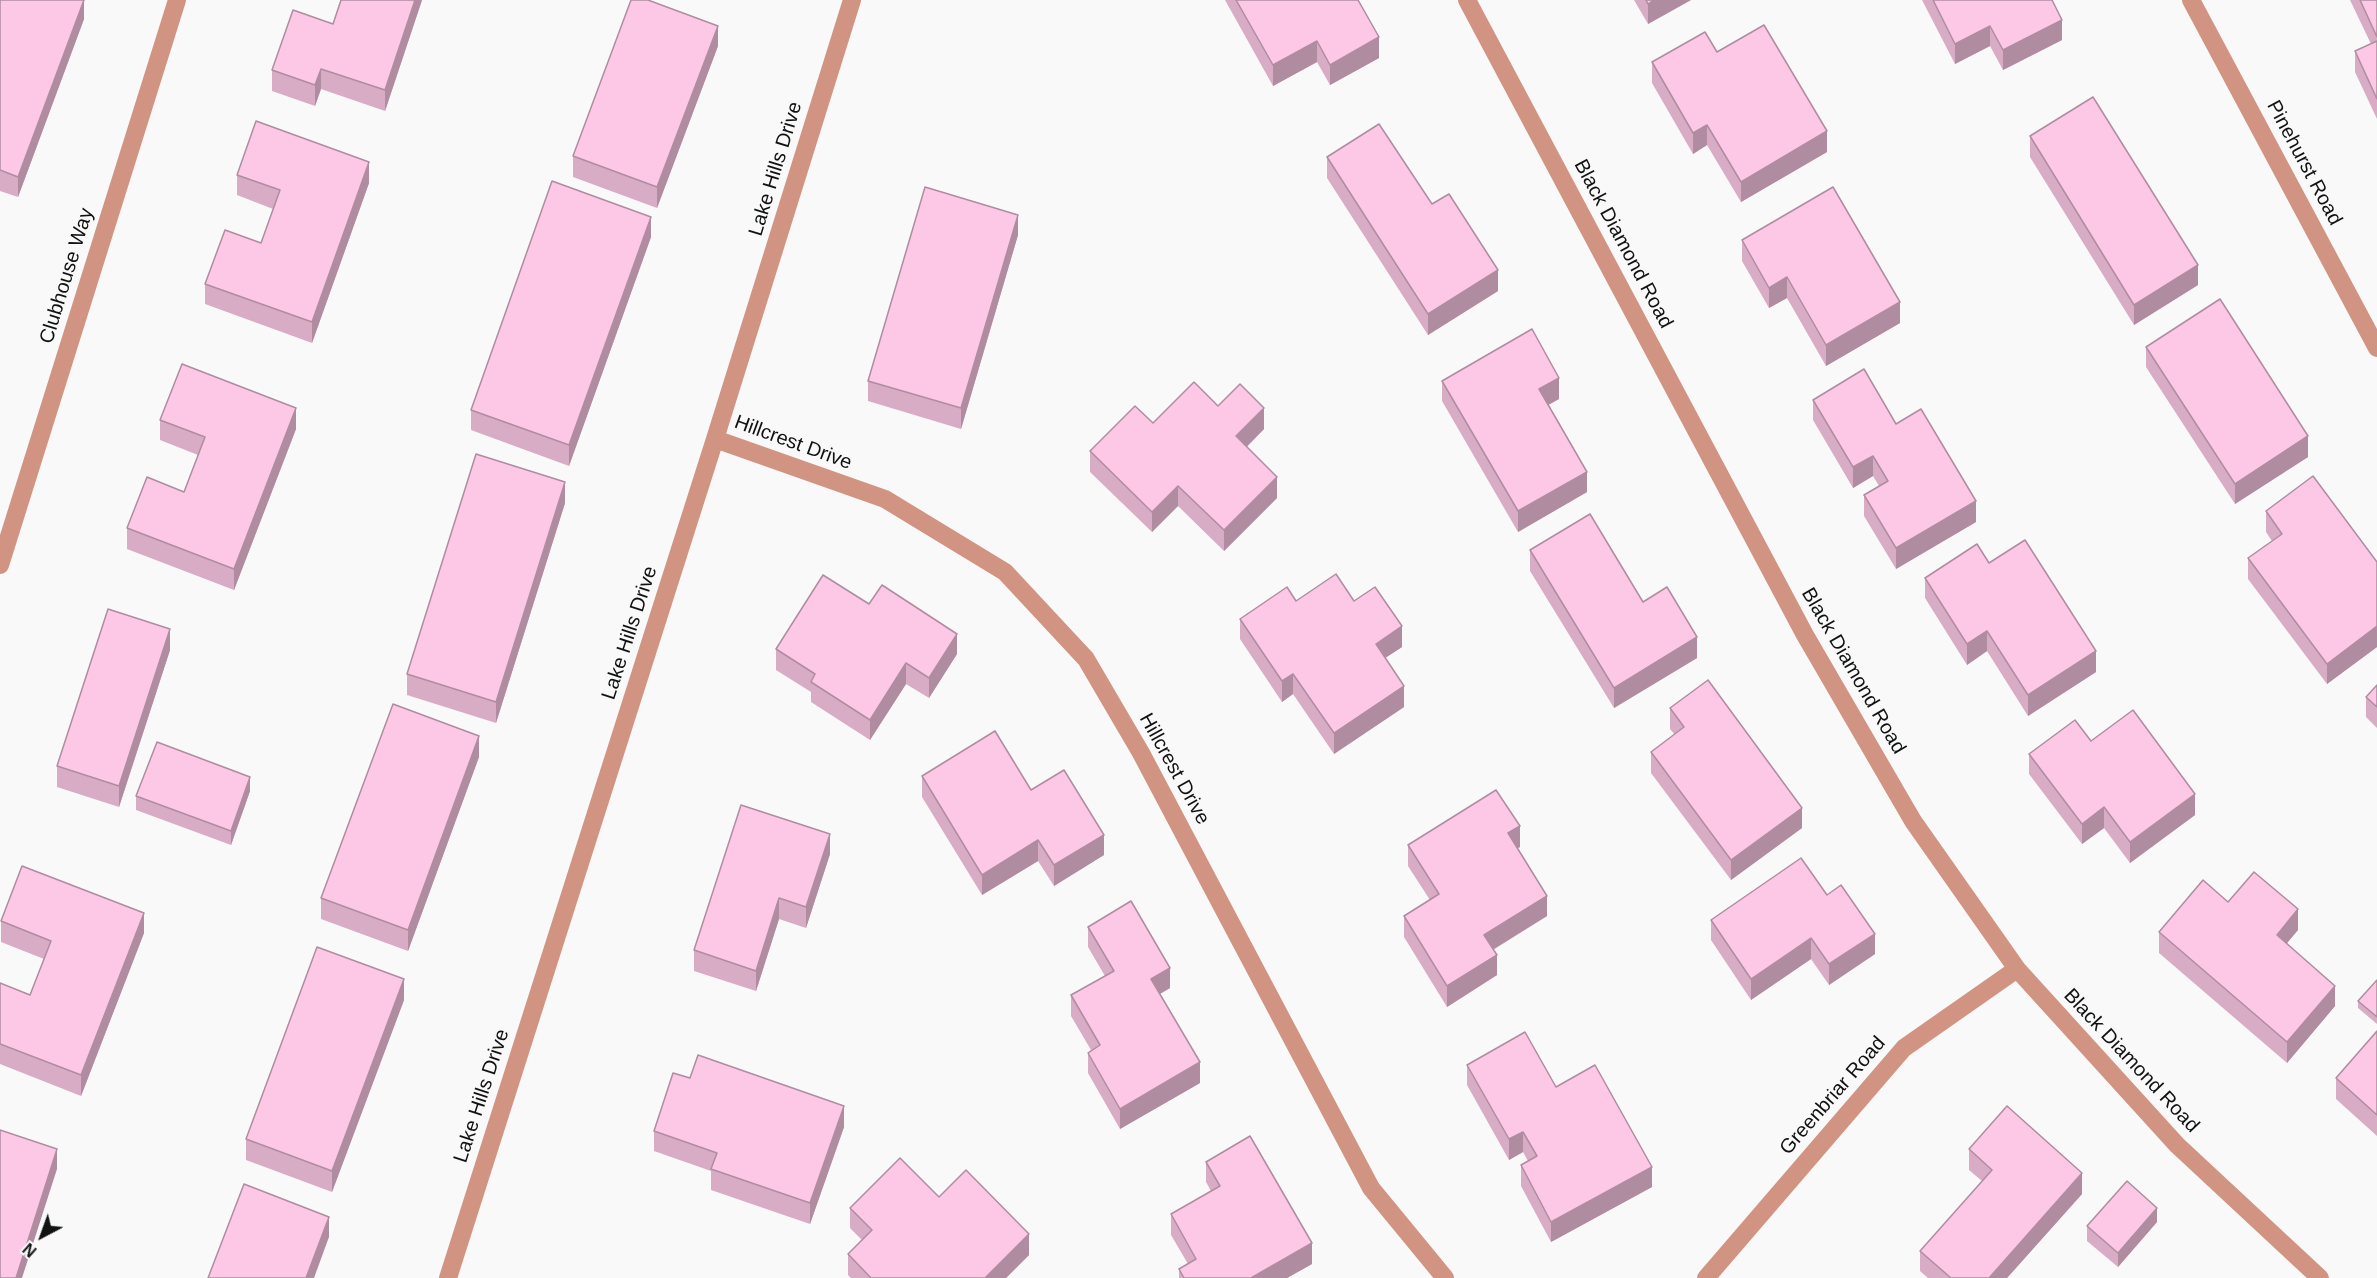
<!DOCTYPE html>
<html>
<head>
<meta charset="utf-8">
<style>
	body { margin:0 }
	#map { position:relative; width:2377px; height:1278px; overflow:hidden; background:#f9f9fa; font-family:Arial,sans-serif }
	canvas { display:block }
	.north { position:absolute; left:12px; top:1206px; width:60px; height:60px; -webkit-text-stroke:4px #f9f9fa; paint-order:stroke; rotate:221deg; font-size:16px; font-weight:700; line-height:24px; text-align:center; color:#111212 }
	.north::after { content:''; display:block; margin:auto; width:21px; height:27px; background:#111212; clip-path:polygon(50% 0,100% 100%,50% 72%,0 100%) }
</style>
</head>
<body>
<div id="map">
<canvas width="2377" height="1278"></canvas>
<div class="north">N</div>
</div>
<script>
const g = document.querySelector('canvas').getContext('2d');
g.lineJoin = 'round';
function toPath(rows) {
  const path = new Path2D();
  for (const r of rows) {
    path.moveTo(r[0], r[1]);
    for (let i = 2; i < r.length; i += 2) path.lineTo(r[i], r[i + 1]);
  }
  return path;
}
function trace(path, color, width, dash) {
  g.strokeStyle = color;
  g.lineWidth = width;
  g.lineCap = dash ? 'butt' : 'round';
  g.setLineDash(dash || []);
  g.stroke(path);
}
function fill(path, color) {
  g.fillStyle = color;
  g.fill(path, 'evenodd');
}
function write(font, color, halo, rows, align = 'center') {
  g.font = font + ' Arial,sans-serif';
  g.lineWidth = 6;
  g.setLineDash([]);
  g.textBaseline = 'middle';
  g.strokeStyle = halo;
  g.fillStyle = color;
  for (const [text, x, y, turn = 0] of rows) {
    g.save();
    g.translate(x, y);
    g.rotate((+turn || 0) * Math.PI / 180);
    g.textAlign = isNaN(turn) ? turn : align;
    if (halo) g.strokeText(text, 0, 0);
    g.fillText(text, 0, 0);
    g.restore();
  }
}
trace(toPath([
	[1467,0,1805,635,1913,821,2017,969,2177,1145,2320,1278],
	[2191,0,2377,348],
	[715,439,885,499,1005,572,1086,659,1141,753,1371,1188,1445,1278],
	[0,565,177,0],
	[448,1278,715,439,852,0],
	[1706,1278,1904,1048,2017,969]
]), '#d29482', 18);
fill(toPath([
	[0,0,84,0,84,19,18,197,0,191],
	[341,0,422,0,385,111,321,89,315,106,272,91,272,70,333,24],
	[1225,0,1358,0,1379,58,1330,85,1317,62,1273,86],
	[1634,0,1691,0,1648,24],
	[1922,0,2052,0,2062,40,2003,70,1990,46,1955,64],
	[2350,0,2377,0,2377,119,2355,72,2355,51,2371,44],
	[718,46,657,208,573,177,573,156],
	[1717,52,1827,152,1741,202,1707,145,1693,154,1652,83,1652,62],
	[2030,136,2198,285,2134,325,2030,157],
	[1327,157,1432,204,1498,291,1428,335,1327,178],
	[237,175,369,183,312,343,205,304,205,284,261,243,273,209,237,195],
	[1018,235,961,429,868,401,868,381],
	[651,237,569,466,471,430,471,410],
	[1742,240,1900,323,1826,366,1787,298,1769,308,1742,261],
	[2146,347,2308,457,2235,504,2146,367],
	[1442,381,1559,399,1548,405,1587,492,1518,532,1442,401],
	[1813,400,1976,522,1896,569,1864,516,1864,495,1879,486,1873,476,1853,488,1813,420],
	[1218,406,1264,429,1247,447,1277,498,1224,551,1178,506,1152,532,1090,472,1090,451,1153,423],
	[160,420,296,429,234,590,127,549,127,528,184,492,198,455,160,440],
	[565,503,496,723,407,695,407,674],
	[2266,511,2377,562,2377,647,2327,684,2248,579,2248,558,2272,541,2266,532],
	[1530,550,1643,602,1697,658,1614,708,1530,571],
	[1989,563,2096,672,2028,716,1987,651,1967,665,1925,598,1925,578],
	[1296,601,1354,601,1402,647,1385,658,1404,707,1334,754,1293,694,1282,702,1240,639,1240,619],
	[869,604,957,654,929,698,906,684,870,740,811,702,811,692,776,670,776,649],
	[170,650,119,807,57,787,57,766],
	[2377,685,2377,728,2366,717,2366,697],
	[1670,708,1802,828,1731,880,1651,773,1651,752,1675,735,1670,729],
	[2091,741,2195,815,2130,863,2104,828,2082,844,2029,774,2029,754],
	[479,757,408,951,321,919,321,898],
	[922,776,1031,790,1104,855,1054,886,1038,861,982,895,922,797],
	[250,791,231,845,136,810,136,796],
	[1408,845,1520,847,1518,848,1547,916,1493,950,1497,975,1447,1007,1404,937,1404,916,1430,900,1408,866],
	[830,854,806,928,779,919,756,991,694,971,694,950],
	[1827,895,1875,954,1829,985,1811,959,1751,1000,1711,940,1711,920],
	[2228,902,2298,930,2287,943,2335,1006,2287,1063,2159,953,2159,932],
	[1,921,144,933,81,1096,0,1064,0,983,30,995,44,959,1,942],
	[1088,927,1170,988,1160,994,1200,1083,1120,1129,1088,1073,1088,1053,1091,1050,1071,1016,1071,995,1105,976,1088,947],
	[2377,980,2377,1024,2358,1008,2358,1001],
	[404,1000,332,1192,246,1160,246,1139],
	[2377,1031,2377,1136,2336,1099,2336,1078],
	[1467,1065,1556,1087,1652,1187,1551,1242,1521,1186,1521,1165,1528,1161,1523,1152,1509,1160,1467,1085],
	[844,1127,810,1224,711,1190,711,1171,654,1151,654,1131],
	[1969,1149,2082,1194,2007,1278,1928,1278,1920,1271,1920,1251,1982,1181,1969,1170],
	[1206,1162,1312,1264,1287,1278,1179,1278,1179,1269,1188,1264,1171,1235,1171,1214,1211,1191,1206,1182],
	[939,1197,1029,1255,1006,1278,851,1278,848,1275,848,1254,862,1240,850,1228,850,1208],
	[2157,1222,2118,1267,2087,1241,2087,1226]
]), '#d9acc5');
fill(toPath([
	[84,0,84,19,18,197,18,177],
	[415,0,422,0,385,111,385,90],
	[1654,0,1691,0,1648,24,1648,4],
	[2062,20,2062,40,2003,70,2003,50],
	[718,26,718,46,657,208,657,187],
	[1990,26,1990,46,1955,64,1955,44],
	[1379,37,1379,58,1330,85,1330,65],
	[1317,41,1317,62,1273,86,1273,65],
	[321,69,321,89,315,106,315,85],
	[1707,125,1707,145,1693,154,1693,133],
	[1827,131,1827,152,1741,202,1741,182],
	[369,162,369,183,312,343,312,322],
	[1018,215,1018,235,961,429,961,408],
	[651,217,651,237,569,466,569,445],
	[2198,265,2198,285,2134,325,2134,305],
	[1498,270,1498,291,1428,335,1428,314],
	[1787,277,1787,298,1769,308,1769,288],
	[1900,302,1900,323,1826,366,1826,345],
	[1559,378,1559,399,1539,410,1539,389],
	[296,408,296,429,234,590,234,569],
	[1264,408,1264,429,1236,457,1236,436],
	[2308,436,2308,457,2235,504,2235,484],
	[1873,456,1873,476,1853,488,1853,467],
	[1587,472,1587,492,1518,532,1518,511],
	[1277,477,1277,498,1224,551,1224,530],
	[565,482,565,503,496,723,496,702],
	[1178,486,1178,506,1152,532,1152,512],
	[1976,501,1976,522,1896,569,1896,548],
	[1402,626,1402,647,1376,664,1376,644],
	[2377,626,2377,647,2327,684,2327,664],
	[170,629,170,650,119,807,119,786],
	[1987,631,1987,651,1967,665,1967,644],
	[957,634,957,654,929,698,929,678],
	[1697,637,1697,658,1614,708,1614,688],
	[2096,651,2096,672,2028,716,2028,695],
	[906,663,906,684,870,740,870,720],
	[1293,674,1293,694,1282,702,1282,681],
	[1404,686,1404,707,1334,754,1334,733],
	[479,736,479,757,408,951,408,930],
	[250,777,250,791,231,845,231,831],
	[2195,794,2195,815,2130,863,2130,842],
	[2104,807,2104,828,2082,844,2082,824],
	[1802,808,1802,828,1731,880,1731,860],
	[1520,826,1520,847,1508,853,1508,833],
	[830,834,830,854,806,928,806,907],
	[1104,835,1104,855,1054,886,1054,865],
	[1038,840,1038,861,982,895,982,875],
	[1547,896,1547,916,1484,955,1484,935],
	[779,898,779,919,756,991,756,971],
	[2298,909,2298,930,2277,955,2277,935],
	[144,913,144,933,81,1096,81,1075],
	[1875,934,1875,954,1829,985,1829,964],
	[1811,938,1811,959,1751,1000,1751,979],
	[1497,955,1497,975,1447,1007,1447,986],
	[1170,968,1170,988,1151,999,1151,979],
	[404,979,404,1000,332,1192,332,1171],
	[2335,986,2335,1006,2287,1063,2287,1042],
	[1200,1062,1200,1083,1120,1129,1120,1109],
	[844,1106,844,1127,810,1224,810,1203],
	[1523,1132,1523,1152,1509,1160,1509,1139],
	[57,1149,57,1169,22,1278,16,1278],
	[1652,1167,1652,1187,1551,1242,1551,1222],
	[2082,1173,2082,1194,2007,1278,1989,1278],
	[2157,1208,2157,1222,2118,1267,2118,1253],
	[329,1217,329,1237,314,1278,306,1278],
	[1029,1234,1029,1255,1006,1278,985,1278],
	[1312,1243,1312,1264,1287,1278,1251,1278]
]), '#b08ca0');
const building = toPath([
	[0,0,84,0,18,177,0,170,0,0],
	[341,0,415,0,385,90,321,69,315,85,272,70,293,10,333,24,341,0],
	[631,0,648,0,718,26,657,187,573,156,631,0],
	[1236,0,1358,0,1379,37,1330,65,1317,41,1273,65,1236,0],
	[1646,0,1654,0,1648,4,1646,0],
	[1933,0,2052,0,2062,20,2003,50,1990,26,1955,44,1933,0],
	[2360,0,2377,0,2377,37,2360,0],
	[1764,25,1827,131,1741,182,1707,125,1693,133,1652,62,1705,32,1717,52,1764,25],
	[2377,41,2377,99,2355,51,2377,41],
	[2093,97,2198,265,2134,305,2030,136,2093,97],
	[256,121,369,162,312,322,205,284,225,230,261,243,280,190,237,175,256,121],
	[1379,124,1432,204,1449,194,1498,270,1428,314,1327,157,1379,124],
	[552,181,651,217,569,445,471,410,552,181],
	[925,187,1018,215,961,408,868,381,925,187],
	[1833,187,1900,302,1826,345,1787,277,1769,288,1742,240,1833,187],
	[2220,299,2308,436,2235,484,2146,347,2220,299],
	[1532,329,1559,378,1539,389,1587,472,1518,511,1442,381,1532,329],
	[182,364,296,408,234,569,127,528,147,477,184,492,205,437,160,420,182,364],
	[1864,369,1896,424,1921,409,1976,501,1896,548,1864,495,1888,481,1873,456,1853,467,1813,400,1864,369],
	[1194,382,1218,406,1240,384,1264,408,1236,436,1277,477,1224,530,1178,486,1152,512,1090,451,1135,406,1153,423,1194,382],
	[476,454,565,482,496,702,407,674,476,454],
	[2313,476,2377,562,2377,626,2327,664,2248,558,2282,534,2266,511,2313,476],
	[1590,514,1643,602,1667,587,1697,637,1614,688,1530,550,1590,514],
	[2025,540,2096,651,2028,695,1987,631,1967,644,1925,578,1977,544,1989,563,2025,540],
	[1336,574,1354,601,1375,587,1402,626,1376,644,1404,686,1334,733,1293,674,1282,681,1240,619,1287,587,1296,601,1336,574],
	[823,575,869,604,882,585,957,634,929,678,906,663,870,720,811,682,815,674,776,649,823,575],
	[108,609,170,629,119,786,57,766,108,609],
	[1708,680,1802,808,1731,860,1651,752,1684,727,1670,708,1708,680],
	[2377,685,2377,707,2366,697,2377,685],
	[393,704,479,736,408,930,321,898,393,704],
	[2133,710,2195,794,2130,842,2104,807,2082,824,2029,754,2075,720,2091,741,2133,710],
	[995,731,1031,790,1064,770,1104,835,1054,865,1038,840,982,875,922,776,995,731],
	[157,742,250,777,231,831,136,796,157,742],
	[1496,790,1520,826,1508,833,1547,896,1484,935,1497,955,1447,986,1404,916,1439,894,1408,845,1496,790],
	[741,805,830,834,806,907,779,898,756,971,694,950,741,805],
	[1801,858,1827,895,1841,885,1875,934,1829,964,1811,938,1751,979,1711,920,1801,858],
	[22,866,144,913,81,1075,0,1044,0,983,30,995,51,941,1,921,22,866],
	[2254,872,2298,909,2277,935,2335,986,2287,1042,2159,932,2203,880,2228,902,2254,872],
	[1131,901,1170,968,1151,979,1200,1062,1120,1109,1088,1053,1100,1045,1071,995,1114,971,1088,927,1131,901],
	[317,947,404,979,332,1171,246,1139,317,947],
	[2377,980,2377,1017,2358,1001,2377,980],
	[2377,1031,2377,1115,2336,1078,2377,1031],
	[1525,1032,1556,1087,1595,1065,1652,1167,1551,1222,1521,1165,1537,1156,1523,1132,1509,1139,1467,1065,1525,1032],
	[698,1055,844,1106,810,1203,711,1169,717,1153,654,1131,673,1073,690,1078,698,1055],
	[2007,1106,2082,1173,1989,1278,1951,1278,1920,1251,1992,1170,1969,1149,2007,1106],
	[0,1130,57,1149,16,1278,0,1278,0,1130],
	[1250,1136,1312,1243,1251,1278,1184,1278,1179,1269,1196,1259,1171,1214,1220,1186,1206,1162,1250,1136],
	[900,1158,939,1197,966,1170,1029,1234,985,1278,871,1278,848,1254,872,1230,850,1208,900,1158],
	[2127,1181,2157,1208,2118,1253,2087,1226,2127,1181],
	[244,1184,329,1217,306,1278,208,1278,244,1184]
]);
fill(building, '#fcc8e5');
trace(building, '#b08ca0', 1.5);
write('20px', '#111212', '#f9f9fa', [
	["Pinehurst Road",2304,163,62],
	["Lake Hills Drive",776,169,-73],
	["Black Diamond Road",1623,244,62],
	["Clubhouse Way",67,276,-73],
	["Hillcrest Drive",793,443,20],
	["Lake Hills Drive",630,633,-72],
	["Black Diamond Road",1853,671,60],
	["Hillcrest Drive",1174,769,61],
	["Black Diamond Road",2131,1061,47],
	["Lake Hills Drive",482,1096,-72],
	["Greenbriar Road",1833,1096,-49]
]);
</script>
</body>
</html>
